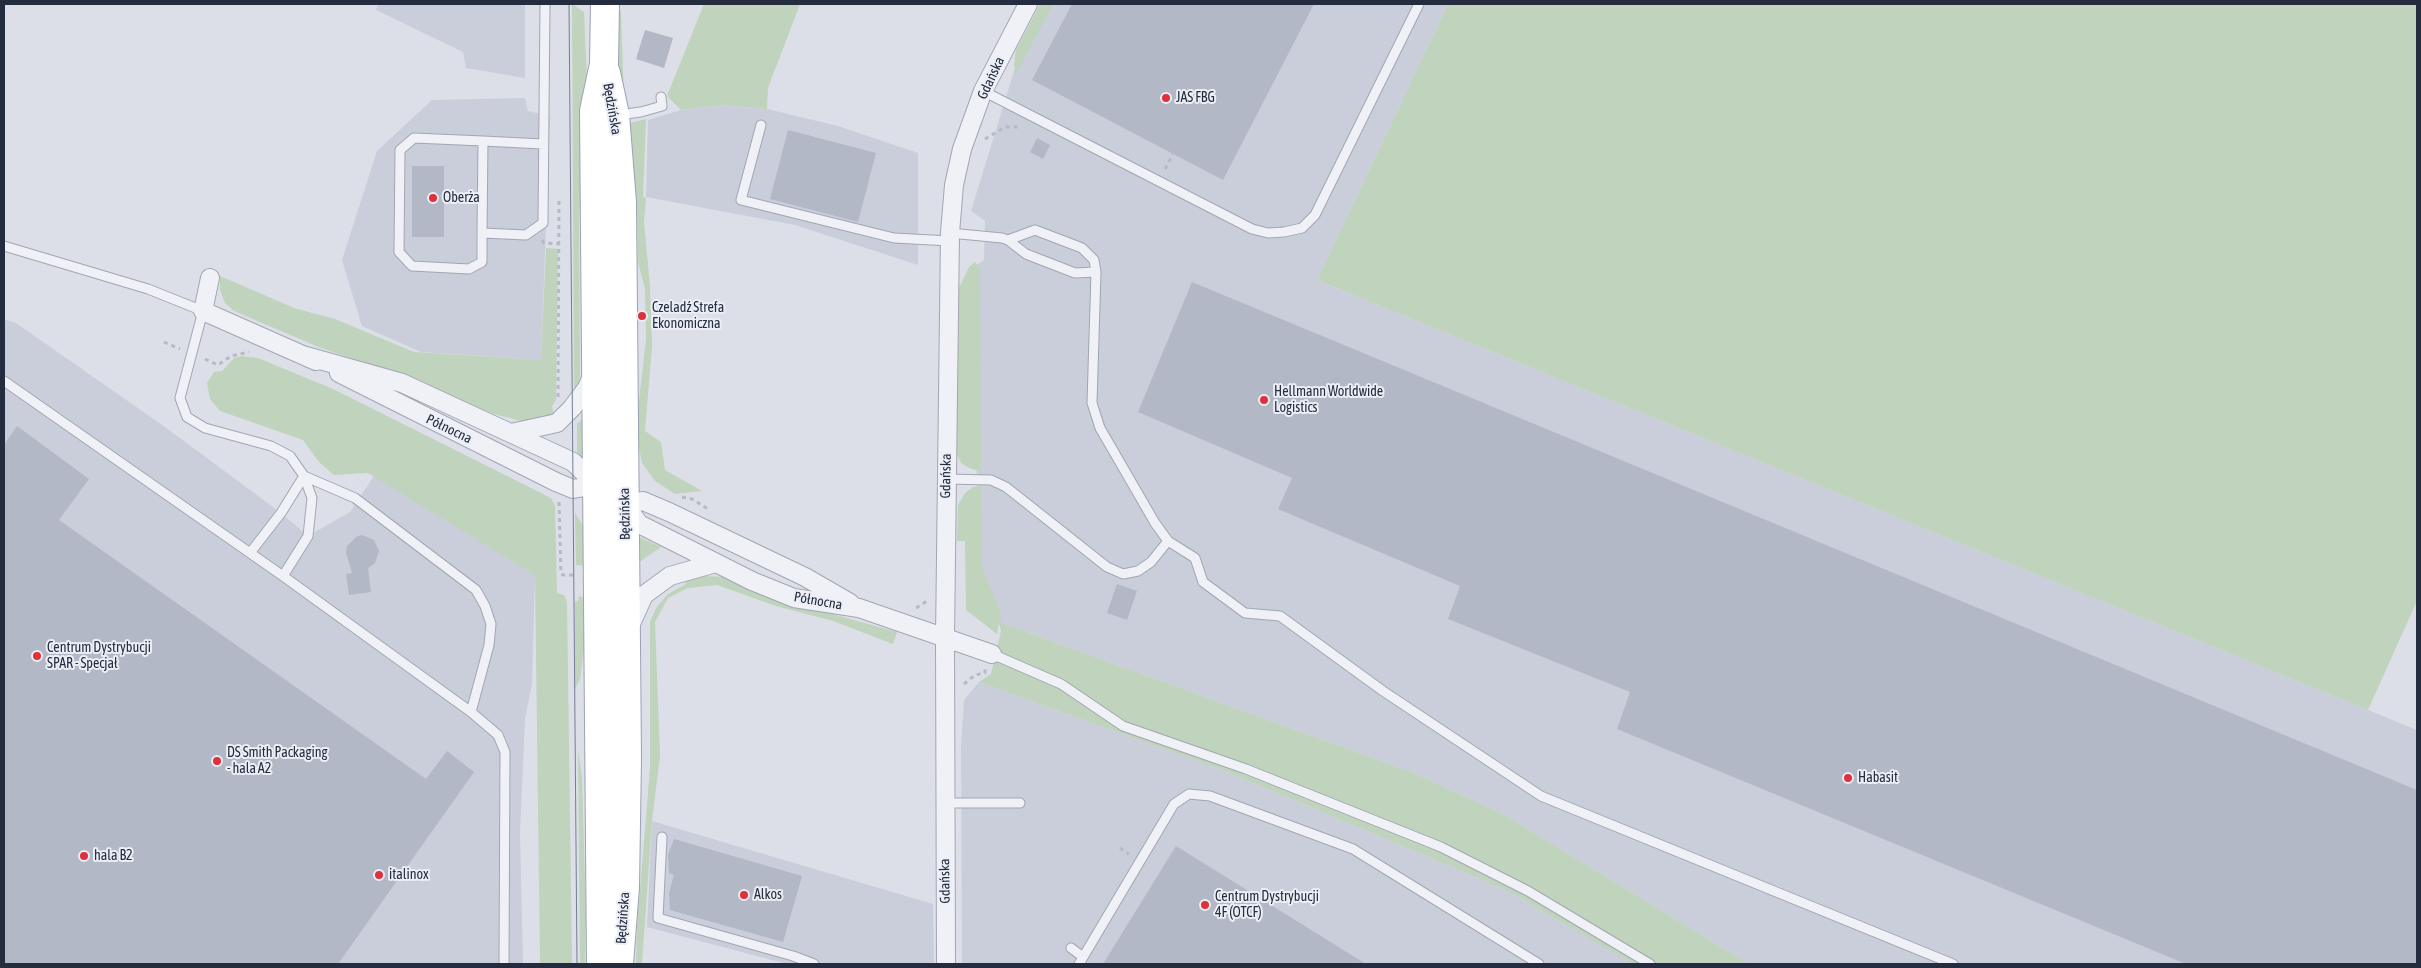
<!DOCTYPE html>
<html>
<head>
<meta charset="utf-8">
<style>
	body { margin:0 }
	#map { position:relative; width:2421px; height:968px; overflow:hidden; background:#dcdfe8; font-family:"Asap Condensed",sans-serif }
	canvas { display:block }
	.frame { position:absolute; inset:0; border:5px solid #242c40; pointer-events:none }
</style>
</head>
<body>
<div id="map">
<canvas width="2421" height="968"></canvas>
<div class="frame"></div>
</div>
<script>
const g = document.querySelector('canvas').getContext('2d');
g.lineJoin = 'round';
function fill(path, color) {
  g.fillStyle = color;
  g.fill(path, 'evenodd');
}
function toPath(rows) {
  const path = new Path2D();
  for (const r of rows) {
    path.moveTo(r[0], r[1]);
    for (let i = 2; i < r.length; i += 2) path.lineTo(r[i], r[i + 1]);
  }
  return path;
}
function trace(path, color, width, dash) {
  g.strokeStyle = color;
  g.lineWidth = width;
  g.lineCap = dash ? 'butt' : 'round';
  g.setLineDash(dash || []);
  g.stroke(path);
}
function write(font, color, halo, rows, align = 'center') {
  g.font = font + ' "Asap Condensed",sans-serif';
  g.lineWidth = 4;
  g.setLineDash([]);
  g.textBaseline = 'middle';
  g.strokeStyle = halo;
  g.fillStyle = color;
  for (const [text, x, y, turn = 0] of rows) {
    g.save();
    g.translate(x, y);
    g.rotate((+turn || 0) * Math.PI / 180);
    g.textAlign = isNaN(turn) ? turn : align;
    if (halo) g.strokeText(text, 0, 0);
    g.fillText(text, 0, 0);
    g.restore();
  }
}
fill(toPath([
	[378,4,525,4,525,78,466,68,463,52,376,10],
	[1048,4,1448,4,1317,280,2417,730,2417,964,1749,964,1503,814,1414,773,999,622,978,572,974,267,984,260,985,221,971,211,1015,68],
	[525,98,528,111,550,116,541,360,421,352,362,326,342,260,377,151,432,100],
	[722,105,767,109,838,126,918,153,918,265,795,225,646,197,648,120,681,110],
	[4,319,16,323,165,427,281,513,308,536,350,512,376,473,535,575,532,684,525,719,520,833,523,964,4,964],
	[979,682,1227,772,1504,889,1633,964,962,964,961,746,964,700],
	[652,821,933,904,934,964,787,964,647,927]
]), '#c9ceda');
fill(toPath([
	[572,4,584,12,587,82,579,219,580,372,579,385,574,393],
	[704,4,800,4,768,88,767,109,722,105,681,110,667,96],
	[1040,4,1053,4,1016,74,1014,65,1016,50],
	[1448,4,2417,4,2417,601,2368,710,1317,280],
	[618,11,621,11,624,99,619,99],
	[646,119,643,197,646,198,644,223,650,286,652,346,645,431,661,442,665,470,702,491,675,494,655,481,642,463,638,442,638,410,646,339,645,289,638,262,637,209,630,123],
	[546,248,558,249,556,400,552,406,554,414,538,420,521,421,494,414,395,373,321,348,234,311,225,303,220,290,220,276,294,308,335,319,414,352,541,360],
	[975,262,980,268,981,472,969,468,961,463,956,452,959,288,969,267],
	[241,356,258,358,333,389,551,498,555,506,557,593,564,595,567,602,572,964,540,964,535,575,368,473,334,475,319,462,303,440,220,411,210,399,207,383,214,372,222,371,234,358],
	[585,416,586,458,577,455,577,424],
	[981,486,982,567,1002,617,999,622,1414,773,1503,814,1749,964,1633,964,1504,889,1227,772,979,682,991,674,1001,631,999,623,997,634,966,610,965,541,957,541,958,505,965,493,973,487],
	[575,513,586,530,589,566,576,565],
	[639,537,661,547,635,565],
	[705,576,725,577,814,609,897,632,893,644,833,621,776,606,717,585,688,588,668,598,655,622,660,756,652,821,642,964,636,964,637,926,650,768,650,622,656,608,668,594,686,584,684,579],
	[579,596,585,598,585,641,580,679,575,689,575,602,578,601],
	[578,751,582,776,586,918,585,964,580,964]
]), '#c0d3bc');
fill(toPath([
	[1072,4,1314,4,1223,180,1032,80],
	[645,30,673,38,664,68,636,59],
	[788,130,876,153,858,222,770,199],
	[1037,138,1050,145,1043,159,1030,152],
	[412,166,444,166,444,237,412,237],
	[1192,282,2417,790,2417,964,2186,964,1617,729,1630,692,1448,619,1460,586,1278,509,1292,478,1138,412],
	[17,426,89,479,59,520,426,779,447,751,474,772,338,964,4,964,4,445],
	[362,535,374,540,379,551,375,563,368,568,371,592,349,595,346,574,352,573,346,553,347,546,356,537],
	[1117,584,1137,591,1127,620,1107,613],
	[674,839,802,876,783,942,670,910,669,893,674,875,669,873,668,855],
	[1176,846,1366,964,1103,964]
]), '#b2b8c5');
const lane = toPath([
	[983,91,1252,229,1268,233,1284,232,1302,228,1315,215,1419,4],
	[618,115,641,112,662,106,661,97],
	[761,125,741,200,894,238,950,241],
	[483,141,414,138,400,150,399,252,412,266,469,269,482,262,482,233,526,235,543,223,545,4],
	[482,233,483,141,543,144],
	[950,233,1002,238,1008,240,1026,254,1075,273,1096,272],
	[1008,240,1035,230,1082,248,1094,260,1096,272,1092,403,1100,428,1155,523,1168,541,1195,558,1203,582,1245,613,1280,616,1383,691,1541,796,1953,964],
	[4,246,148,289,203,311,180,398,187,417,205,428,271,446,290,456,304,476,312,498,308,536,283,576],
	[4,381,283,576,471,712],
	[304,476,355,498,476,590,485,606,491,624,489,645,471,712,498,735,505,752,504,964],
	[946,479,991,480,1006,487,1107,567,1123,574,1138,571,1151,562,1168,541],
	[250,553,281,513,304,476],
	[992,654,1061,684,1123,726,1246,769,1441,847,1528,891,1650,964],
	[944,803,1020,803],
	[662,837,658,918,793,956,814,964],
	[1071,948,1083,957],
	[1079,964,1174,804,1189,794,1210,796,1353,849,1539,964]
]);
const street = toPath([
	[210,278,203,311,316,361],
	[306,356,402,383,573,462,601,489],
	[339,373,556,482,573,489,596,485],
	[511,433,557,423,572,408,587,388,593,373],
	[625,504,639,524,752,581,794,598,859,608,992,654],
	[625,504,643,501,669,512,805,577,850,603],
	[630,626,644,595,670,576,716,563],
	[946,964,945,638,950,233,954,185,962,149,983,91,1028,4]
]);
const primary = toPath([
	[606,73,615,115,622,202,627,758,625,887,619,964],
	[601,964,594,111,604,64,605,4]
]);
trace(lane, '#a1a6b2', 11);
trace(street, '#a1a6b2', 20);
trace(primary, '#9aa2b5', 30);
trace(toPath([
	[985,139,1005,127,1020,127],
	[1165,169,1173,154],
	[542,240,544,243,560,244],
	[164,342,180,349],
	[205,359,218,365,231,356,249,352],
	[558,397,559,198],
	[682,497,692,499,708,509],
	[559,502,561,573,563,575,575,575],
	[916,608,927,601],
	[964,684,975,675,985,673,985,669],
	[1120,848,1129,854]
]), '#b6bac3', 3, [4, 4]);
trace(lane, '#eff1f6', 9);
trace(street, '#eff1f6', 18);
trace(primary, '#fff', 28);
trace(toPath([
	[569,4,577,964]
]), '#747d93', 1);
for (const [x, y, r, color] of [
	[1166,98,5,"#dd313c"],
	[433,198,5,"#dd313c"],
	[642,316,5,"#dd313c"],
	[1264,400,5,"#dd313c"],
	[37,656,5,"#dd313c"],
	[217,761,5,"#dd313c"],
	[1848,778,5,"#dd313c"],
	[84,856,5,"#dd313c"],
	[379,875,5,"#dd313c"],
	[744,895,5,"#dd313c"],
	[1205,905,5,"#dd313c"]
]) {
  const dot = new Path2D();
  dot.arc(x, y, r, 0, 2 * Math.PI);
  g.fillStyle = color;
  g.fill(dot);
  trace(dot, '#ebeff5', 2);
}
write('14px', '#242c40', '#ebeff5', [
	["Gdańska",991,78,-65],
	["Będzińska",612,109,80],
	["Północna",449,429,26],
	["Gdańska",946,476,-89],
	["Będzińska",625,514,-91],
	["Północna",818,601,10],
	["Gdańska",945,881,-91],
	["Będzińska",623,918,-86]
]);
write('14px', '#242c40', '#ebeff5', [
	["JAS FBG",1176,98],
	["Oberża",443,198],
	["Czeladź Strefa",652,308],
	["Ekonomiczna",652,324],
	["Hellmann Worldwide",1274,392],
	["Logistics",1274,408],
	["Centrum Dystrybucji",47,648],
	["SPAR - Specjał",47,664],
	["DS Smith Packaging",227,753],
	["- hala A2",227,769],
	["Habasit",1858,778],
	["hala B2",94,856],
	["italinox",389,875],
	["Alkos",754,895],
	["Centrum Dystrybucji",1215,897],
	["4F (OTCF)",1215,913]
], 'left');
</script>
</body>
</html>
